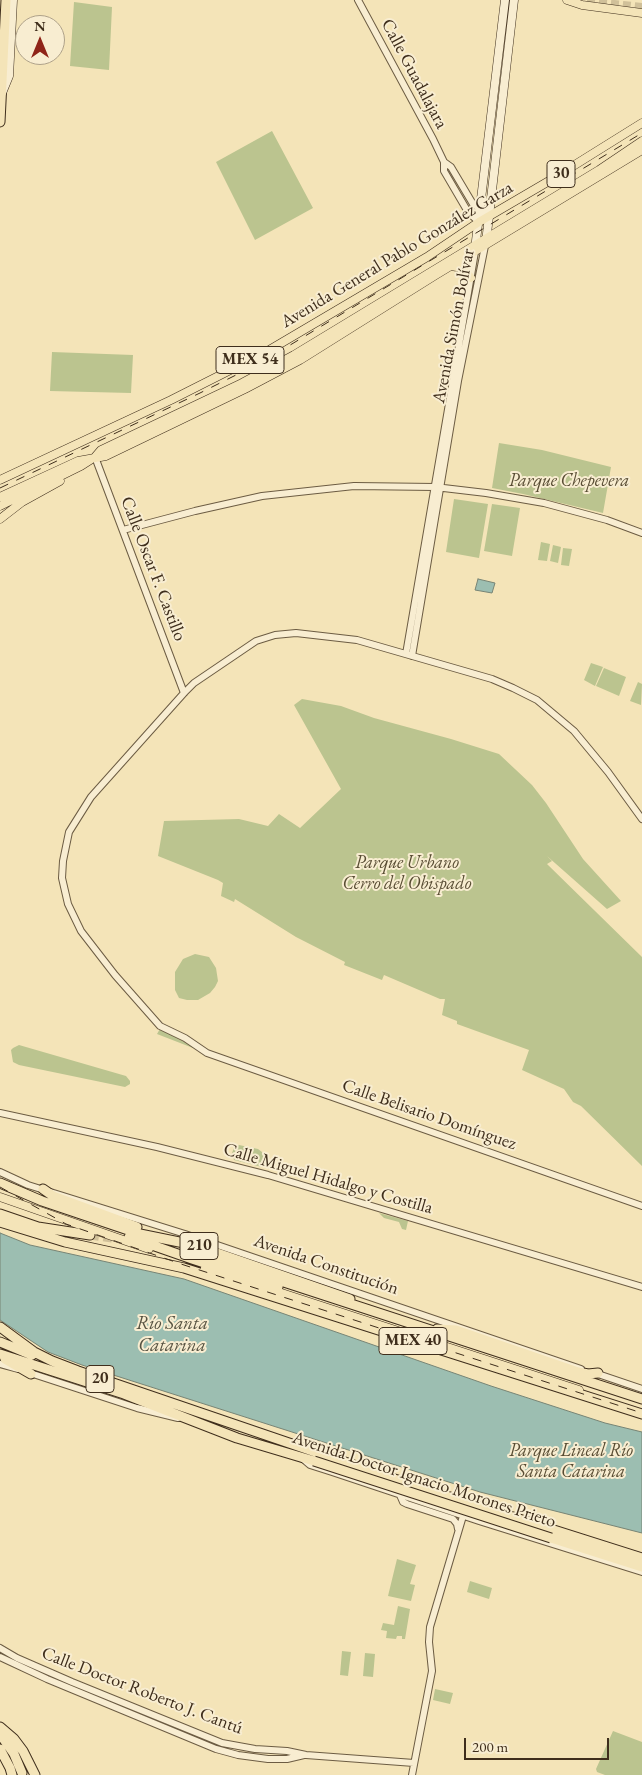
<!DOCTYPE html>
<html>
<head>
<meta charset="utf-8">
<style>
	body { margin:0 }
	#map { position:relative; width:642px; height:1775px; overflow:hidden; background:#f4e4b8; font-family:"EB Garamond",serif }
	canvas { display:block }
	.north { position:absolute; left:15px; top:15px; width:50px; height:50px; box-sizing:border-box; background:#f8edd1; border:1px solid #aea189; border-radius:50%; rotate:0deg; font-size:14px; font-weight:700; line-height:20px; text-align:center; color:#3f2e1c }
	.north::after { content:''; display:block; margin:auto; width:18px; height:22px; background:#8f2418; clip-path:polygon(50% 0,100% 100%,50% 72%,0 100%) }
	.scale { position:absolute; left:464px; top:1738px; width:145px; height:22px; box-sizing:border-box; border:2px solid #3f2e1c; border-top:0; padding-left:6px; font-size:15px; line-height:18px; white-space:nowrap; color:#3f2e1c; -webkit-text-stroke:4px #f8edd1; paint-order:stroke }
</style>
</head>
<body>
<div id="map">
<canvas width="642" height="1775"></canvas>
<div class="north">N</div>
<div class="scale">200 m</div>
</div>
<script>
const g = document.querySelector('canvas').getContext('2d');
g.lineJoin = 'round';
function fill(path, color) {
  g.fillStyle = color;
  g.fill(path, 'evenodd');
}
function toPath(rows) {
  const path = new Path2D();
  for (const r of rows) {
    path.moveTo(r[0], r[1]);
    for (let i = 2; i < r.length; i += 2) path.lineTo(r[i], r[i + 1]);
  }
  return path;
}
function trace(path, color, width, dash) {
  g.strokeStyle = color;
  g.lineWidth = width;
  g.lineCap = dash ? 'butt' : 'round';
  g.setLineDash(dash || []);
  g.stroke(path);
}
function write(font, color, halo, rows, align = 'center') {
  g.font = font + ' "EB Garamond",serif';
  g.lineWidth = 4;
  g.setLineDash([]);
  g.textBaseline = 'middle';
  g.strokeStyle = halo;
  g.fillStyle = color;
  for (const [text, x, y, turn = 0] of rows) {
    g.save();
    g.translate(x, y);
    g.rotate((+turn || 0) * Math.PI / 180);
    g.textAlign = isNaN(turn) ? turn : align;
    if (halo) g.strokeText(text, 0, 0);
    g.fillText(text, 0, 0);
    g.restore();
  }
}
fill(toPath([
	[74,2,112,7,109,70,70,66],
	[272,131,313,208,255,240,216,162],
	[52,352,133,355,131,393,50,391],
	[499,443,542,450,611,467,603,513,523,494,492,488],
	[454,499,488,504,479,558,446,552],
	[492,504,520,508,512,556,484,551],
	[541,542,550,544,547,561,538,560],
	[553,545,561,547,558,563,550,561],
	[563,548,572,549,569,566,561,565],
	[591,663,603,667,595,686,584,680],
	[604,668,626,677,619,696,596,686],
	[638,682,642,684,641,705,630,701],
	[302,699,341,706,374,718,451,739,499,754,532,785,546,803,583,859,621,901,607,909,547,856,552,861,547,864,642,957,642,1166,581,1106,573,1102,564,1089,522,1070,529,1050,457,1024,457,1021,442,1015,445,999,440,999,384,975,382,980,344,965,345,962,296,937,235,899,234,902,221,896,223,883,218,880,158,856,164,821,239,819,268,826,279,814,300,828,341,789,294,705],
	[195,954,209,957,216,968,218,981,215,987,210,993,198,1000,187,1000,179,998,175,990,175,972,183,959],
	[161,1027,198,1048,193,1048,157,1034],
	[19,1045,126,1076,130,1081,130,1084,125,1087,19,1065,13,1062,11,1050,13,1048],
	[239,1145,258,1149,262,1152,265,1157,262,1167,234,1160,232,1153,234,1148],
	[379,1213,408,1221,406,1230,402,1229,399,1222,384,1218],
	[397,1559,416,1565,410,1584,415,1585,411,1601,388,1596],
	[470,1581,492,1588,489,1599,467,1592],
	[398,1606,410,1609,405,1639,402,1639,402,1636,397,1636,396,1639,386,1638,387,1631,381,1630,383,1623,394,1625],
	[342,1651,351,1652,348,1676,340,1675],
	[365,1653,375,1654,373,1677,363,1676],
	[435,1689,453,1693,450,1704,433,1700],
	[613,1731,642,1742,642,1775,605,1775,597,1772,596,1769]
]), '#bbc48f');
const water = toPath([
	[478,579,495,583,492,593,475,590,478,579],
	[0,1233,30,1245,184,1279,491,1386,605,1423,642,1432,642,1533,480,1492,82,1365,48,1352,0,1320,0,1233]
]);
fill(water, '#9cbeb1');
trace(water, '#778475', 1);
trace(toPath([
	[587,1,642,7]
]), '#d0c099', 8, [8, 4]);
trace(toPath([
	[90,1235,112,1238],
	[166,1247,198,1254]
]), '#d0c099', 9, [9, 4.5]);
const tertiary = toPath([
	[358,0,433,139,444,162,444,171,468,212,479,222],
	[444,162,451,167,473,204,490,216],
	[95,457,184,693],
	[123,530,195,511,262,496,354,486,435,487,486,493,544,503,607,520,642,533],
	[406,654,475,252],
	[412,656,458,381,485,246],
	[642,819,608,772,574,731,537,700,513,688,492,679,357,640,296,633,275,635,256,641,194,683,184,693,91,797,69,832,63,861,62,878,68,904,81,931,115,975,160,1026,185,1038,207,1053,642,1206],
	[0,1113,157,1147,268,1175,642,1287],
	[0,1172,28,1185,185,1234,581,1369],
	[0,1364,18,1369],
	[27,1372,137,1408,178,1418],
	[595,1373,642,1389],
	[303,1459,310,1465,332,1472,479,1521,642,1572],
	[400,1495,403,1502,407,1504,453,1519,457,1524,458,1529],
	[0,1648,17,1658,72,1682,222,1743,255,1749,287,1751,306,1755,414,1763],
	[0,1657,47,1679,216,1749,238,1755,268,1759,287,1759,304,1755],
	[412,1775,432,1671,429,1642,430,1627,463,1516]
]);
const secondary = toPath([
	[2,93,9,76,13,0],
	[486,242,514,0],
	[475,249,505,0]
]);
const primary = toPath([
	[567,0,582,5,642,13],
	[451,266,463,268,471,278],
	[0,480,171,400,266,352,427,257,479,222,549,181,642,123],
	[0,497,78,461,106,456,245,389,300,360,434,276,642,150],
	[0,506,81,466,95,457,101,450,242,383,294,355,599,170,642,141],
	[0,519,22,502,60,481],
	[0,1197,149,1249],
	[205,1268,579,1390]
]);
const trunk = toPath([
	[0,122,6,0],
	[0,1183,42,1201,140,1234,194,1245,350,1299],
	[43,1189,53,1196,137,1227],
	[0,1214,38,1227,90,1235],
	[0,1222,65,1242,184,1268,642,1414],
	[129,1237,192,1259,278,1287],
	[198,1254,642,1399],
	[0,1327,34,1352,52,1361,78,1371,415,1486,642,1558],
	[437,1329,456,1330,578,1372,588,1374,598,1373],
	[0,1342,32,1355],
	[0,1354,124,1394,237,1438,314,1461],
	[5,1359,31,1374],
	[551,1538,642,1567],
	[0,1727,14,1739,23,1751,35,1775],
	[0,1734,14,1754,22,1773],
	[0,1749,10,1768,12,1775]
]);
trace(tertiary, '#6c5c43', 8);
trace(secondary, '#3f2e1c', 9);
trace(primary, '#3f2e1c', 9);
trace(trunk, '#3f2e1c', 11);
trace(tertiary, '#f8edd1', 6);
trace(secondary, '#f8edd1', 8);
trace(primary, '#f4e4b8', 8);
trace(trunk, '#f4e4b8', 9);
trace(toPath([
	[0,488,200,393,262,362,642,133],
	[0,1187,66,1224,184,1265,642,1413]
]), '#3f2e1c', 1, [9, 9]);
const trunkBridge = toPath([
	[314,1461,551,1538]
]);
trace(trunkBridge, '#3f2e1c', 11, []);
trace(trunkBridge, '#f4e4b8', 9);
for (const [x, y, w] of [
	[561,174,28],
	[250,360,68],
	[199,1246,38],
	[413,1341,68],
	[100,1379,28]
]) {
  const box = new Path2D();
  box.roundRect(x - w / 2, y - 13.5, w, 27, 4);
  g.fillStyle = '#f8edd1';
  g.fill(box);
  trace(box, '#3f2e1c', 1);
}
write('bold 16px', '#3f2e1c', null, [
	["30",561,174],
	["MEX 54",250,360],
	["210",199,1246],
	["MEX 40",413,1341],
	["20",100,1379]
]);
write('18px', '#3f2e1c', '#f8edd1', [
	["Calle Guadalajara",414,74,62],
	["Avenida General Pablo González Garza",397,255,-31],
	["Avenida Simón Bolívar",454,326,-79],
	["Calle Oscar F. Castillo",153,569,69],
	["Calle Belisario Domínguez",429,1115,19],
	["Calle Miguel Hidalgo y Costilla",328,1179,16],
	["Avenida Constitución",326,1265,19],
	["Avenida Doctor Ignacio Morones Prieto",424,1480,18],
	["Calle Doctor Roberto J. Cantú",142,1691,21]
]);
write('italic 18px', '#584c33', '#f8edd1', [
	["Parque Chepevera",569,481],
	["Parque Urbano",407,863],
	["Cerro del Obispado",407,884],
	["Parque Lineal Río",571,1451],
	["Santa Catarina",571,1472]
]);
write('italic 19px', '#565241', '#f8edd1', [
	["Río Santa",172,1324],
	["Catarina",172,1346]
]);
</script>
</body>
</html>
